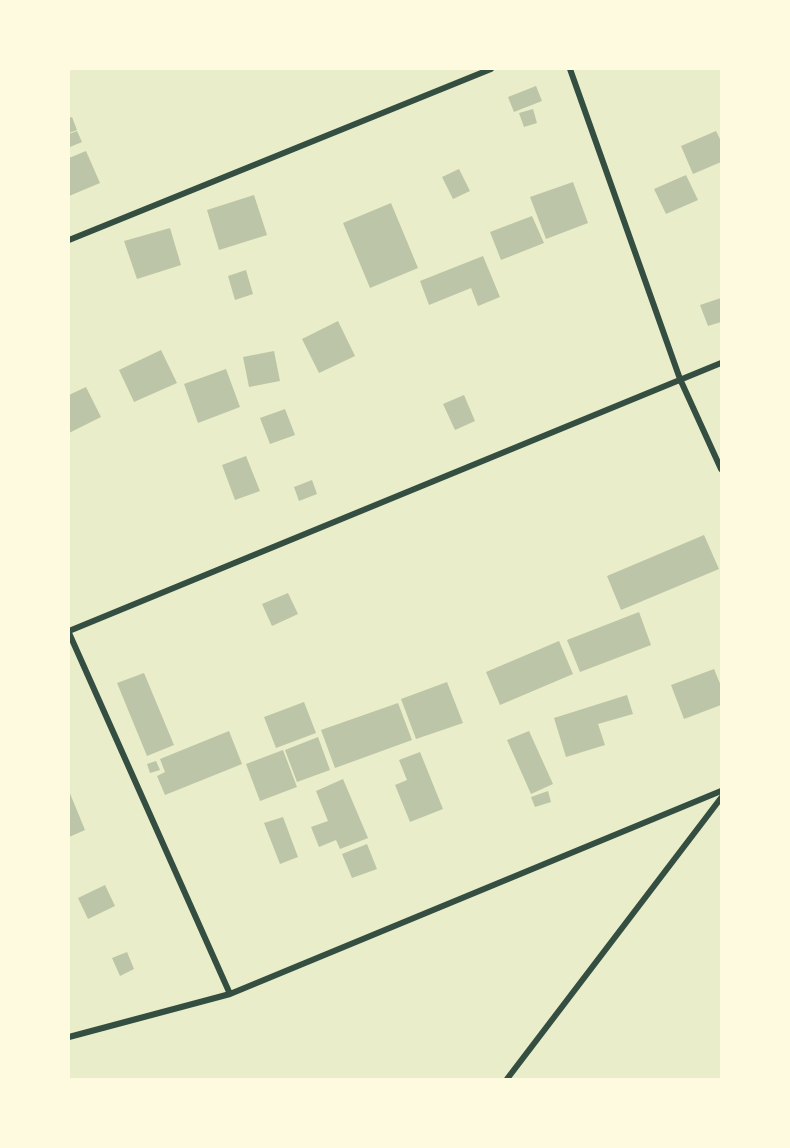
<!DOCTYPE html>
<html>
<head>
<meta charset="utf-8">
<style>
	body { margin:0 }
	#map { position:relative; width:790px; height:1148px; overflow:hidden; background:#e9edc9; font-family:Manrope,sans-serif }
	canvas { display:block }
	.frame { position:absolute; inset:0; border:70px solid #fefae0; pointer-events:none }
</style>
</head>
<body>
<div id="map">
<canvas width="790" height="1148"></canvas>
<div class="frame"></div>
</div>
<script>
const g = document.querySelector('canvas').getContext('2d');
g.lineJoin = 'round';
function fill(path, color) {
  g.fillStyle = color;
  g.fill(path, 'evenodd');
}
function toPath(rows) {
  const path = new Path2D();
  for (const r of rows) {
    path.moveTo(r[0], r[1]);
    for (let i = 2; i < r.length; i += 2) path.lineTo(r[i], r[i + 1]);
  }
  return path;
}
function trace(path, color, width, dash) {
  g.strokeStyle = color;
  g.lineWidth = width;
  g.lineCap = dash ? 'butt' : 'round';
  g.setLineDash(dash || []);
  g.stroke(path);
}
fill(toPath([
	[536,86,542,101,514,112,508,97],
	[533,109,537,123,524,127,519,113],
	[72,117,77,130,69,133,69,118],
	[77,131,82,142,70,147,69,134],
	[716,131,721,141,721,162,693,174,681,146],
	[86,151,100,183,69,196,69,158],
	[459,169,470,191,453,199,442,177],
	[686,175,698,200,666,214,654,189],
	[573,182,588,223,546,239,530,197],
	[254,195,267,235,219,250,207,210],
	[391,203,418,268,370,288,343,223],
	[532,216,544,243,501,260,490,232],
	[170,228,181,265,137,279,124,241],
	[483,256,500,297,478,306,471,288,429,305,420,281],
	[246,270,253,294,235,300,228,276],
	[721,298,721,322,708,326,700,305],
	[338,321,355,356,319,373,302,339],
	[161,350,177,383,134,402,119,370],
	[274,351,280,381,249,387,243,357],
	[226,369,240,407,198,423,184,384],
	[86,387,101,417,69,433,69,395],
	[464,395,475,421,455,430,443,404],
	[285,409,295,435,270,444,260,418],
	[246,456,260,491,235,500,222,465],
	[312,480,317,494,299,501,294,487],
	[704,535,719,569,621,610,607,576],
	[288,593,298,614,272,626,262,604],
	[639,612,651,645,580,672,567,640],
	[559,641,573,674,500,705,486,672],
	[714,669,721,686,721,705,684,719,671,685],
	[144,673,174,745,147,756,117,683],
	[447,682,463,723,416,739,401,699],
	[627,695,633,714,598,724,605,745,566,757,554,718],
	[304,702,316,733,276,748,264,717],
	[398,703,412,740,335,768,321,730],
	[229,731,242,764,165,795,157,776,165,772,160,759],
	[529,731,553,784,531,794,507,740],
	[318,737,330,770,297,782,285,750],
	[283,750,297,787,260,801,246,764],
	[420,752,443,809,410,822,395,785,407,780,399,760],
	[156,761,160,770,150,773,147,764],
	[343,779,368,838,340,849,336,840,319,847,311,827,328,821,316,791],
	[69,791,85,830,69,837],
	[548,791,551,802,535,807,531,797],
	[283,817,298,857,280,864,264,823],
	[367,844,377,869,352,878,342,854],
	[105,885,115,906,88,919,78,898],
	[127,952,134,969,120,976,112,958]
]), '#bcc5a7');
trace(toPath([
	[570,69,680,379,721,469],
	[69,240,491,69],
	[69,631,721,363],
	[69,633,230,994],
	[69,1037,230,994,721,791],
	[507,1079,721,798]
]), '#344e41', 6);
</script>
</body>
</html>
